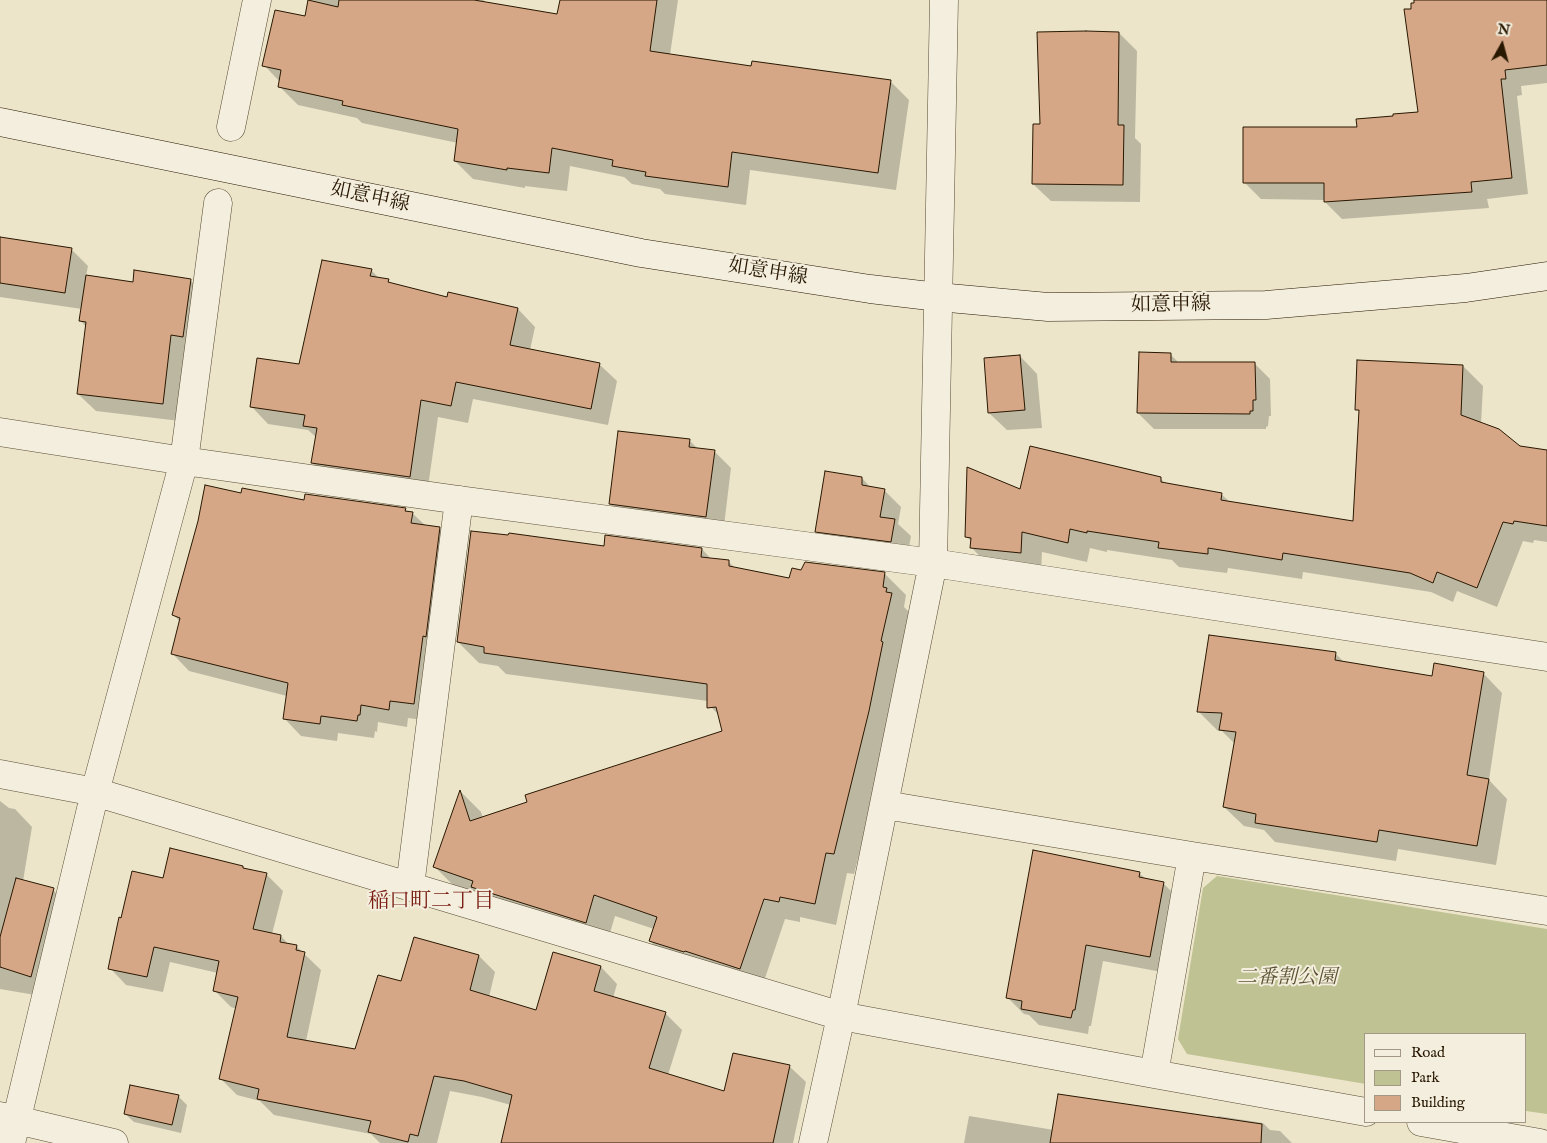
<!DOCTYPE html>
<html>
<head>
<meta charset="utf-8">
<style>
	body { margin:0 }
	#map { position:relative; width:1547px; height:1143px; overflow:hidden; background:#ece5ca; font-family:"IM FELL English",serif }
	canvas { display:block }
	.legend { position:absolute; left:1364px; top:1033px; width:162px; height:90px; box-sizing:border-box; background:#f3eedd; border:1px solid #a29885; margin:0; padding:6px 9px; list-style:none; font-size:15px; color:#281701 }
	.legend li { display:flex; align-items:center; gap:10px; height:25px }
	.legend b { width:25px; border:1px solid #a29885 }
	.north { position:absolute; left:1477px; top:20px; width:50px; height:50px; -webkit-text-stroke:4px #f3eedd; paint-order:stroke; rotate:7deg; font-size:14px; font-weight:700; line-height:20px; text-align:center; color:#281701 }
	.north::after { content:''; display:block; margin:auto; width:18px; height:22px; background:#281701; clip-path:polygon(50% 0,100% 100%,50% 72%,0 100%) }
</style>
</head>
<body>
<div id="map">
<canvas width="1547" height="1143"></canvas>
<ul class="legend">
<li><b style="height:6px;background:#f3eedd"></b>Road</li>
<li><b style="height:14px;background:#bfc292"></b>Park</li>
<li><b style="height:14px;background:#d6a786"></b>Building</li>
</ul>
<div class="north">N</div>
</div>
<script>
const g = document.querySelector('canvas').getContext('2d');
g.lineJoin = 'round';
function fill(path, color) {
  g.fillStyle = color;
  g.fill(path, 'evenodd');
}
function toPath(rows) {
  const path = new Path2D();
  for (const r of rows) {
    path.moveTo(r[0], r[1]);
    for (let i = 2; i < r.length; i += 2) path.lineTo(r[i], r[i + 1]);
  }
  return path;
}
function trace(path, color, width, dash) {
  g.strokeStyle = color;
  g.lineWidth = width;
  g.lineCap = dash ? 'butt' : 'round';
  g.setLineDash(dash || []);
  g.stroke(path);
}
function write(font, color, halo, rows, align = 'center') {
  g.font = font + ' "IM FELL English","Noto Serif JP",serif';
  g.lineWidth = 4;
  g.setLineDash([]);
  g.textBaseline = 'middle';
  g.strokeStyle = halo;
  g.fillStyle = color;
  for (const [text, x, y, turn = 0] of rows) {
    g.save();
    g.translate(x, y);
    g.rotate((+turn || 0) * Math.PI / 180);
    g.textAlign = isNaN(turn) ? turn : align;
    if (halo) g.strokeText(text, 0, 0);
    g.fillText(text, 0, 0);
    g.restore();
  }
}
fill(toPath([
	[1217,876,1547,929,1547,1114,1526,1111,1526,1034,1366,1034,1366,1084,1187,1054,1178,1039,1203,888]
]), '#bfc292');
fill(toPath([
	[310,0,484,0,483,3,558,16,561,0,678,0,670,55,752,68,890,81,909,100,896,190,750,170,746,205,665,194,660,189,632,184,624,177,570,166,567,191,525,186,525,188,473,179,455,161,458,143,362,123,357,118,298,105,279,86,280,82,264,65,306,17],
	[1415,0,1547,0,1547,83,1521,86,1522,95,1517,96,1528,194,1487,199,1489,208,1342,219,1325,202,1326,200,1261,199,1244,182,1359,128,1394,117,1419,113,1412,10,1416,4],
	[1119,33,1137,51,1135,138,1141,144,1140,202,1051,201,1033,184,1042,125],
	[0,238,71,249,88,266,86,276,134,283,190,280,208,297,180,421,96,411,78,394,86,327,80,320,82,309,0,297],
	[371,270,380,279,388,281,391,284,448,299,518,309,535,327,530,350,599,364,617,381,608,425,473,399,468,423,438,417,427,494,330,480,312,463,317,438,308,430,268,424,251,406,300,365],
	[1170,354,1180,364,1254,363,1270,379,1271,416,1269,416,1268,426,1266,427,1266,429,1154,429,1138,413],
	[1020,356,1037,374,1042,428,1007,430,989,413],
	[1463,366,1483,386,1481,424,1547,471,1547,542,1534,540,1533,543,1523,541,1497,607,1457,591,1453,602,1431,592,1303,572,1302,579,1228,568,1227,573,1179,567,1172,560,1107,550,1107,552,1090,548,1087,562,1042,552,1041,572,991,568,971,547,972,542,967,537,1021,491,1160,478,1166,484,1221,494,1230,502,1354,522,1360,412,1357,409],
	[690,441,698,449,714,451,731,468,723,534,627,521,610,504],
	[862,478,871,488,884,490,901,507,898,524,911,536,907,558,833,548,817,531],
	[242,494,305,502,405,509,408,512,412,513,426,526,439,528,457,546,431,721,408,718,407,727,378,722,377,732,375,731,374,738,338,733,337,741,301,736,284,718,287,696,189,671,172,653,180,622,174,615],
	[606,537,702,549,712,560,729,562,735,568,790,579,802,572,805,563,885,574,906,595,904,607,912,615,890,732,854,874,847,873,836,925,800,917,800,922,785,919,761,990,671,962,650,941,654,929,615,916,607,943,456,888,435,867,461,792,481,812,483,818,529,803,723,732,719,715,708,704,708,701,506,674,498,666,479,663,458,642,605,547],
	[1210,636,1336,654,1345,663,1433,677,1483,673,1502,693,1489,780,1507,799,1496,865,1398,849,1396,861,1275,842,1264,830,1244,826,1224,807,1235,744,1222,731,1218,731,1199,712],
	[0,801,9,808,15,809,32,827,23,881,53,890,71,907,47,997,0,989],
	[243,867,245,869,266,874,283,891,272,934,281,936,289,945,296,946,321,970,306,1041,356,1051,402,983,479,956,495,972,489,997,537,1011,554,954,601,967,617,984,613,998,666,1014,682,1030,668,1075,725,1093,789,1066,806,1082,793,1143,502,1143,511,1105,482,1097,450,1091,437,1143,380,1143,371,1134,274,1115,260,1101,237,1095,221,1079,237,1009,231,1007,215,991,218,973,170,962,163,992,126,985,110,968,122,919,164,880],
	[1139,873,1146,879,1163,883,1180,900,1167,973,1103,961,1091,1026,1089,1026,1088,1034,1039,1025,1029,1015,1024,1014,1008,998],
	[178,1096,187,1105,181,1133,134,1122,125,1114],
	[969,1116,1054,1130,1218,1119,1218,1116,1263,1123,1270,1130,1280,1131,1292,1143,964,1143]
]), '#0003');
const building = toPath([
	[308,0,338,7,339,0,474,0,557,14,560,0,657,0,650,51,751,66,752,61,891,80,878,173,732,152,728,187,645,176,646,172,612,166,613,160,552,148,549,173,507,168,507,170,454,161,458,129,342,105,343,101,278,87,281,70,262,66,275,10,305,16,308,0],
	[1414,0,1547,0,1547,65,1505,70,1506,79,1501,79,1512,178,1471,182,1472,192,1324,202,1324,183,1243,183,1243,127,1357,127,1356,119,1393,116,1393,114,1418,112,1404,9,1411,9,1411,3,1414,3,1414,0],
	[1086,31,1119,32,1118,125,1124,125,1123,185,1032,184,1033,124,1040,124,1037,32,1086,31],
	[0,237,72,248,65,293,0,283,0,237],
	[322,260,372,269,370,276,389,279,388,282,447,297,448,292,518,308,510,345,600,363,591,409,456,382,451,406,421,400,410,477,311,463,317,428,303,426,305,415,250,407,257,358,299,364,322,260],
	[134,270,191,279,183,337,171,335,163,404,77,394,86,322,79,321,86,275,133,282,134,270],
	[1139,352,1171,353,1171,362,1255,362,1256,400,1253,400,1253,411,1250,411,1250,414,1137,413,1139,352],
	[1020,355,1025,410,988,413,984,358,1020,355],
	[1357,360,1463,365,1461,415,1499,429,1520,446,1547,450,1547,526,1514,521,1513,524,1503,522,1477,588,1437,572,1433,583,1410,573,1283,553,1282,560,1208,548,1208,554,1158,548,1159,542,1087,531,1087,533,1070,529,1068,543,1022,532,1021,553,970,548,971,538,965,537,967,467,1020,489,1030,446,1161,477,1161,482,1222,493,1221,500,1353,521,1359,410,1355,410,1357,360],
	[618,431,690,439,689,447,715,450,706,517,609,504,618,431],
	[825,471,862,477,862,485,885,489,880,517,895,519,891,542,815,532,825,471],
	[205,485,241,493,242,488,304,500,305,494,406,508,405,511,413,512,411,523,440,527,426,637,423,636,414,704,390,701,389,710,361,705,360,715,358,715,357,721,321,716,320,724,283,719,288,683,171,654,180,618,172,615,198,521,205,485],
	[471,531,508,535,509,533,604,546,605,535,702,548,701,557,729,560,729,566,789,578,792,568,801,570,805,562,885,572,883,587,887,588,886,592,892,593,881,641,883,642,869,711,834,854,826,853,815,904,780,897,779,902,764,899,740,969,685,951,684,952,649,941,657,917,594,895,586,923,471,887,473,881,433,867,460,790,470,821,527,802,525,795,722,731,716,707,707,708,707,684,484,653,484,647,457,642,471,531],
	[1209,635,1336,652,1335,660,1432,676,1434,663,1484,672,1467,775,1489,779,1477,846,1379,830,1377,842,1255,823,1256,814,1223,807,1236,732,1219,730,1222,713,1197,712,1209,635],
	[170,848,243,866,243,868,267,873,253,929,281,935,280,942,297,945,296,950,305,952,287,1037,355,1049,378,975,401,981,414,937,479,955,470,990,536,1010,553,952,601,966,594,991,666,1012,649,1068,724,1091,733,1053,790,1065,773,1143,501,1143,512,1095,464,1081,434,1076,418,1136,410,1134,408,1142,368,1132,371,1121,257,1099,259,1089,219,1079,238,997,213,991,219,961,154,947,147,977,108,969,119,917,121,918,132,871,163,878,170,848],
	[1033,850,1140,872,1139,877,1164,882,1150,957,1086,945,1075,1010,1073,1010,1071,1018,1021,1009,1022,1001,1006,998,1033,850],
	[16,878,54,888,31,977,0,967,0,937,16,878],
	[130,1085,179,1095,172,1125,124,1114,130,1085],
	[1058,1094,1262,1124,1261,1143,1050,1143,1058,1094]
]);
fill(building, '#d6a786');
trace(building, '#281701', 1);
const street = toPath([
	[231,127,257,0],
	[0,432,184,461,459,500,933,563,1547,657],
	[0,774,95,792,841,1016,1154,1074,1366,1112],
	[885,805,1192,856,1547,911],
	[410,886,459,500],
	[1154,1074,1192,856],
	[0,1116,114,1143],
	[1421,1122,1540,1143],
	[11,1143,95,792,184,461,218,203],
	[813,1143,841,1016,933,563,944,0]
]);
const secondary = toPath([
	[0,122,641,253,870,289,938,297,1048,307,1266,305,1466,288,1547,276]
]);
trace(street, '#594a33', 29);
trace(secondary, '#281701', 29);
trace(street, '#f3eedd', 28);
trace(secondary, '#f3eedd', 28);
write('20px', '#281701', '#f3eedd', [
	["如意申線",370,198,12],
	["如意申線",768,273,9],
	["如意申線",1171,306,-1]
]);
write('italic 20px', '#5d5334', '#f3eedd', [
	["二番割公園",1287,979]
]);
write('21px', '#7a1f14', '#f3eedd', [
	["稲口町二丁目",431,903]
]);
</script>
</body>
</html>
